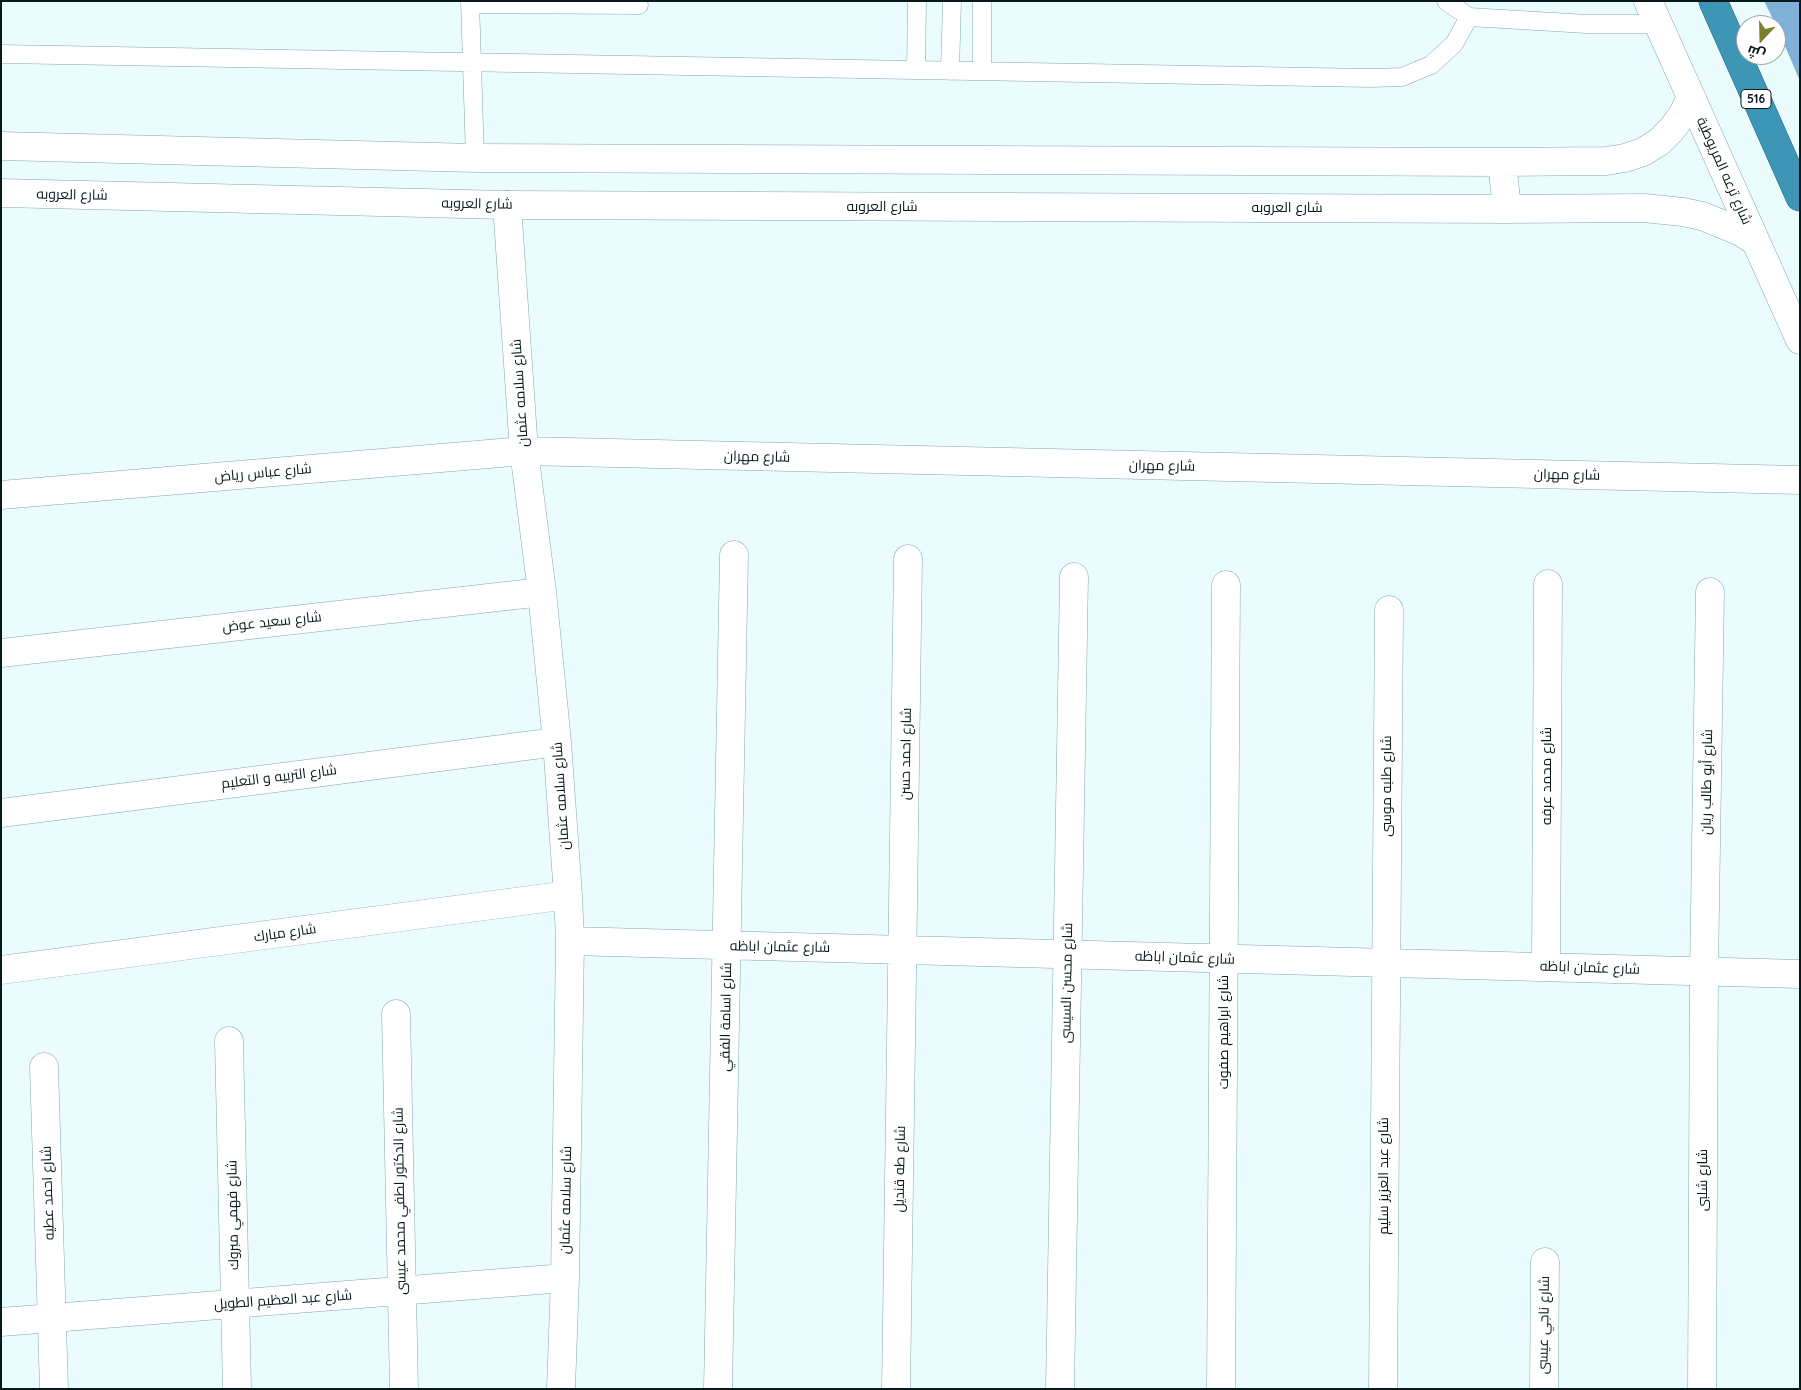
<!DOCTYPE html>
<html>
<head>
<meta charset="utf-8">
<style>
	body { margin:0 }
	#map { position:relative; width:1801px; height:1390px; overflow:hidden; background:#ebfcff; font-family:Quicksand,Cairo,sans-serif }
	canvas { display:block }
	.frame { position:absolute; inset:0; border:2px solid #08191b; pointer-events:none }
	.north { position:absolute; left:1736px; top:15px; width:50px; height:50px; box-sizing:border-box; background:#fff; border:1px solid #9ca3a4; border-radius:50%; rotate:201deg; font-size:14px; font-weight:700; line-height:20px; text-align:center; color:#08191b }
	.north::after { content:''; display:block; margin:auto; width:18px; height:22px; background:#79802b; clip-path:polygon(50% 0,100% 100%,50% 72%,0 100%) }
</style>
</head>
<body>
<div id="map">
<canvas width="1801" height="1390"></canvas>
<div class="frame"></div>
<div class="north">ش</div>
</div>
<script>
const g = document.querySelector('canvas').getContext('2d');
g.lineJoin = 'round';
function fill(path, color) {
  g.fillStyle = color;
  g.fill(path, 'evenodd');
}
function toPath(rows) {
  const path = new Path2D();
  for (const r of rows) {
    path.moveTo(r[0], r[1]);
    for (let i = 2; i < r.length; i += 2) path.lineTo(r[i], r[i + 1]);
  }
  return path;
}
function trace(path, color, width, dash) {
  g.strokeStyle = color;
  g.lineWidth = width;
  g.lineCap = dash ? 'butt' : 'round';
  g.setLineDash(dash || []);
  g.stroke(path);
}
function write(font, color, halo, rows, align = 'center') {
  g.font = font + ' Quicksand,Cairo,sans-serif';
  g.lineWidth = 4.5;
  g.setLineDash([]);
  g.textBaseline = 'middle';
  g.strokeStyle = halo;
  g.fillStyle = color;
  for (const [text, x, y, turn = 0] of rows) {
    g.save();
    g.translate(x, y);
    g.rotate((+turn || 0) * Math.PI / 180);
    g.textAlign = isNaN(turn) ? turn : align;
    if (halo) g.strokeText(text, 0, 0);
    g.fillText(text, 0, 0);
    g.restore();
  }
}
fill(toPath([
	[1764,1,1800,1,1800,81,1776,25]
]), '#7fb1d9');
const service = toPath([
	[470,1,475,158],
	[1446,1,1469,17,1587,24,1658,24],
	[470,4,639,5],
	[1,54,1371,78,1402,77,1431,65,1454,44,1469,17],
	[916,70,917,1],
	[950,71,952,1],
	[982,71,982,1]
]);
const minor = toPath([
	[507,205,524,451,542,592,557,742,568,895,570,941,565,1278,561,1389],
	[1,495,524,451,1800,480],
	[1,653,542,592],
	[1,813,557,742],
	[570,941,1800,974],
	[1546,967,1548,584],
	[1,970,568,895],
	[396,1014,404,1389],
	[229,1041,237,1389],
	[44,1067,54,1389],
	[1,1322,565,1278],
	[718,1389,734,555],
	[896,1389,908,559],
	[1060,1389,1074,577],
	[1221,1389,1226,585],
	[1383,1389,1389,610],
	[1544,1389,1545,1262],
	[1702,1389,1704,972,1710,592]
]);
const tertiary = toPath([
	[1,146,475,158,1502,162,1606,161,1625,158,1643,152,1659,142,1672,129,1683,114,1691,97],
	[1502,162,1507,209],
	[1,193,507,205,1507,209,1644,208,1683,212,1702,216,1739,231,1755,241]
]);
const secondary = toPath([
	[1648,1,1800,340]
]);
const motorway = toPath([
	[1713,1,1800,197]
]);
trace(service, '#7ea8ae', 19);
trace(minor, '#7ea8ae', 29);
trace(tertiary, '#7ea8ae', 29);
trace(secondary, '#7ea8ae', 29);
trace(motorway, '#2a6a7f', 29);
trace(service, '#fff', 18);
trace(minor, '#fff', 28);
trace(tertiary, '#fff', 28);
trace(secondary, '#fff', 28);
trace(motorway, '#3d96b5', 28);
for (const [x, y, w] of [
	[1756,99,30]
]) {
  const box = new Path2D();
  box.roundRect(x - w / 2, y - 9.5, w, 19, 4);
  g.fillStyle = '#fff';
  g.fill(box);
  trace(box, '#08191b', 1);
}
write('bold 12px', '#08191b', null, [
	["516",1756,99]
]);
write('14px', '#08191b', '#fff', [
	["شارع ترعه المريوطية",1724,171,66],
	["شارع العروبه",72,195,1],
	["شارع العروبه",477,204,1],
	["شارع العروبه",882,207],
	["شارع العروبه",1287,208],
	["شارع سلامه عثمان",520,393,-94],
	["شارع مهران",757,457,1],
	["شارع مهران",1162,466,1],
	["شارع عباس رياض",263,473,-5],
	["شارع مهران",1567,475,1],
	["شارع سعيد عوض",272,622,-6],
	["شارع احمد حسن",906,754,-89],
	["شارع محمد عرفه",1547,776,-90],
	["شارع التربيه و التعليم",279,777,-7],
	["شارع أبو طالب ريان",1707,782,-89],
	["شارع طلبه موسى",1387,786,-90],
	["شارع سلامه عثمان",561,796,-94],
	["شارع مبارك",285,933,-8],
	["شارع عثمان اباظه",780,947,1],
	["شارع عثمان اباظه",1185,958,2],
	["شارع عثمان اباظه",1590,968,2],
	["شارع محسن السيسى",1067,983,-89],
	["شارع اسامة الفقي",726,1017,-89],
	["شارع ابراهيم صفوت",1224,1032,-90],
	["شارع طه قنديل",900,1169,-89],
	["شارع عبد العزيز سليم",1384,1176,-90],
	["شارع شلبى",1703,1180,-90],
	["شارع احمد عطيه",48,1193,-92],
	["شارع سلامه عثمان",566,1200,-89],
	["شارع الدكتور لطفي محمد عيسى",400,1201,-91],
	["شارع فهمي مبروك",233,1215,-91],
	["شارع عبد العظيم الطويل",283,1300,-4],
	["شارع ناجي عيسى",1544,1325,-89]
]);
</script>
</body>
</html>
